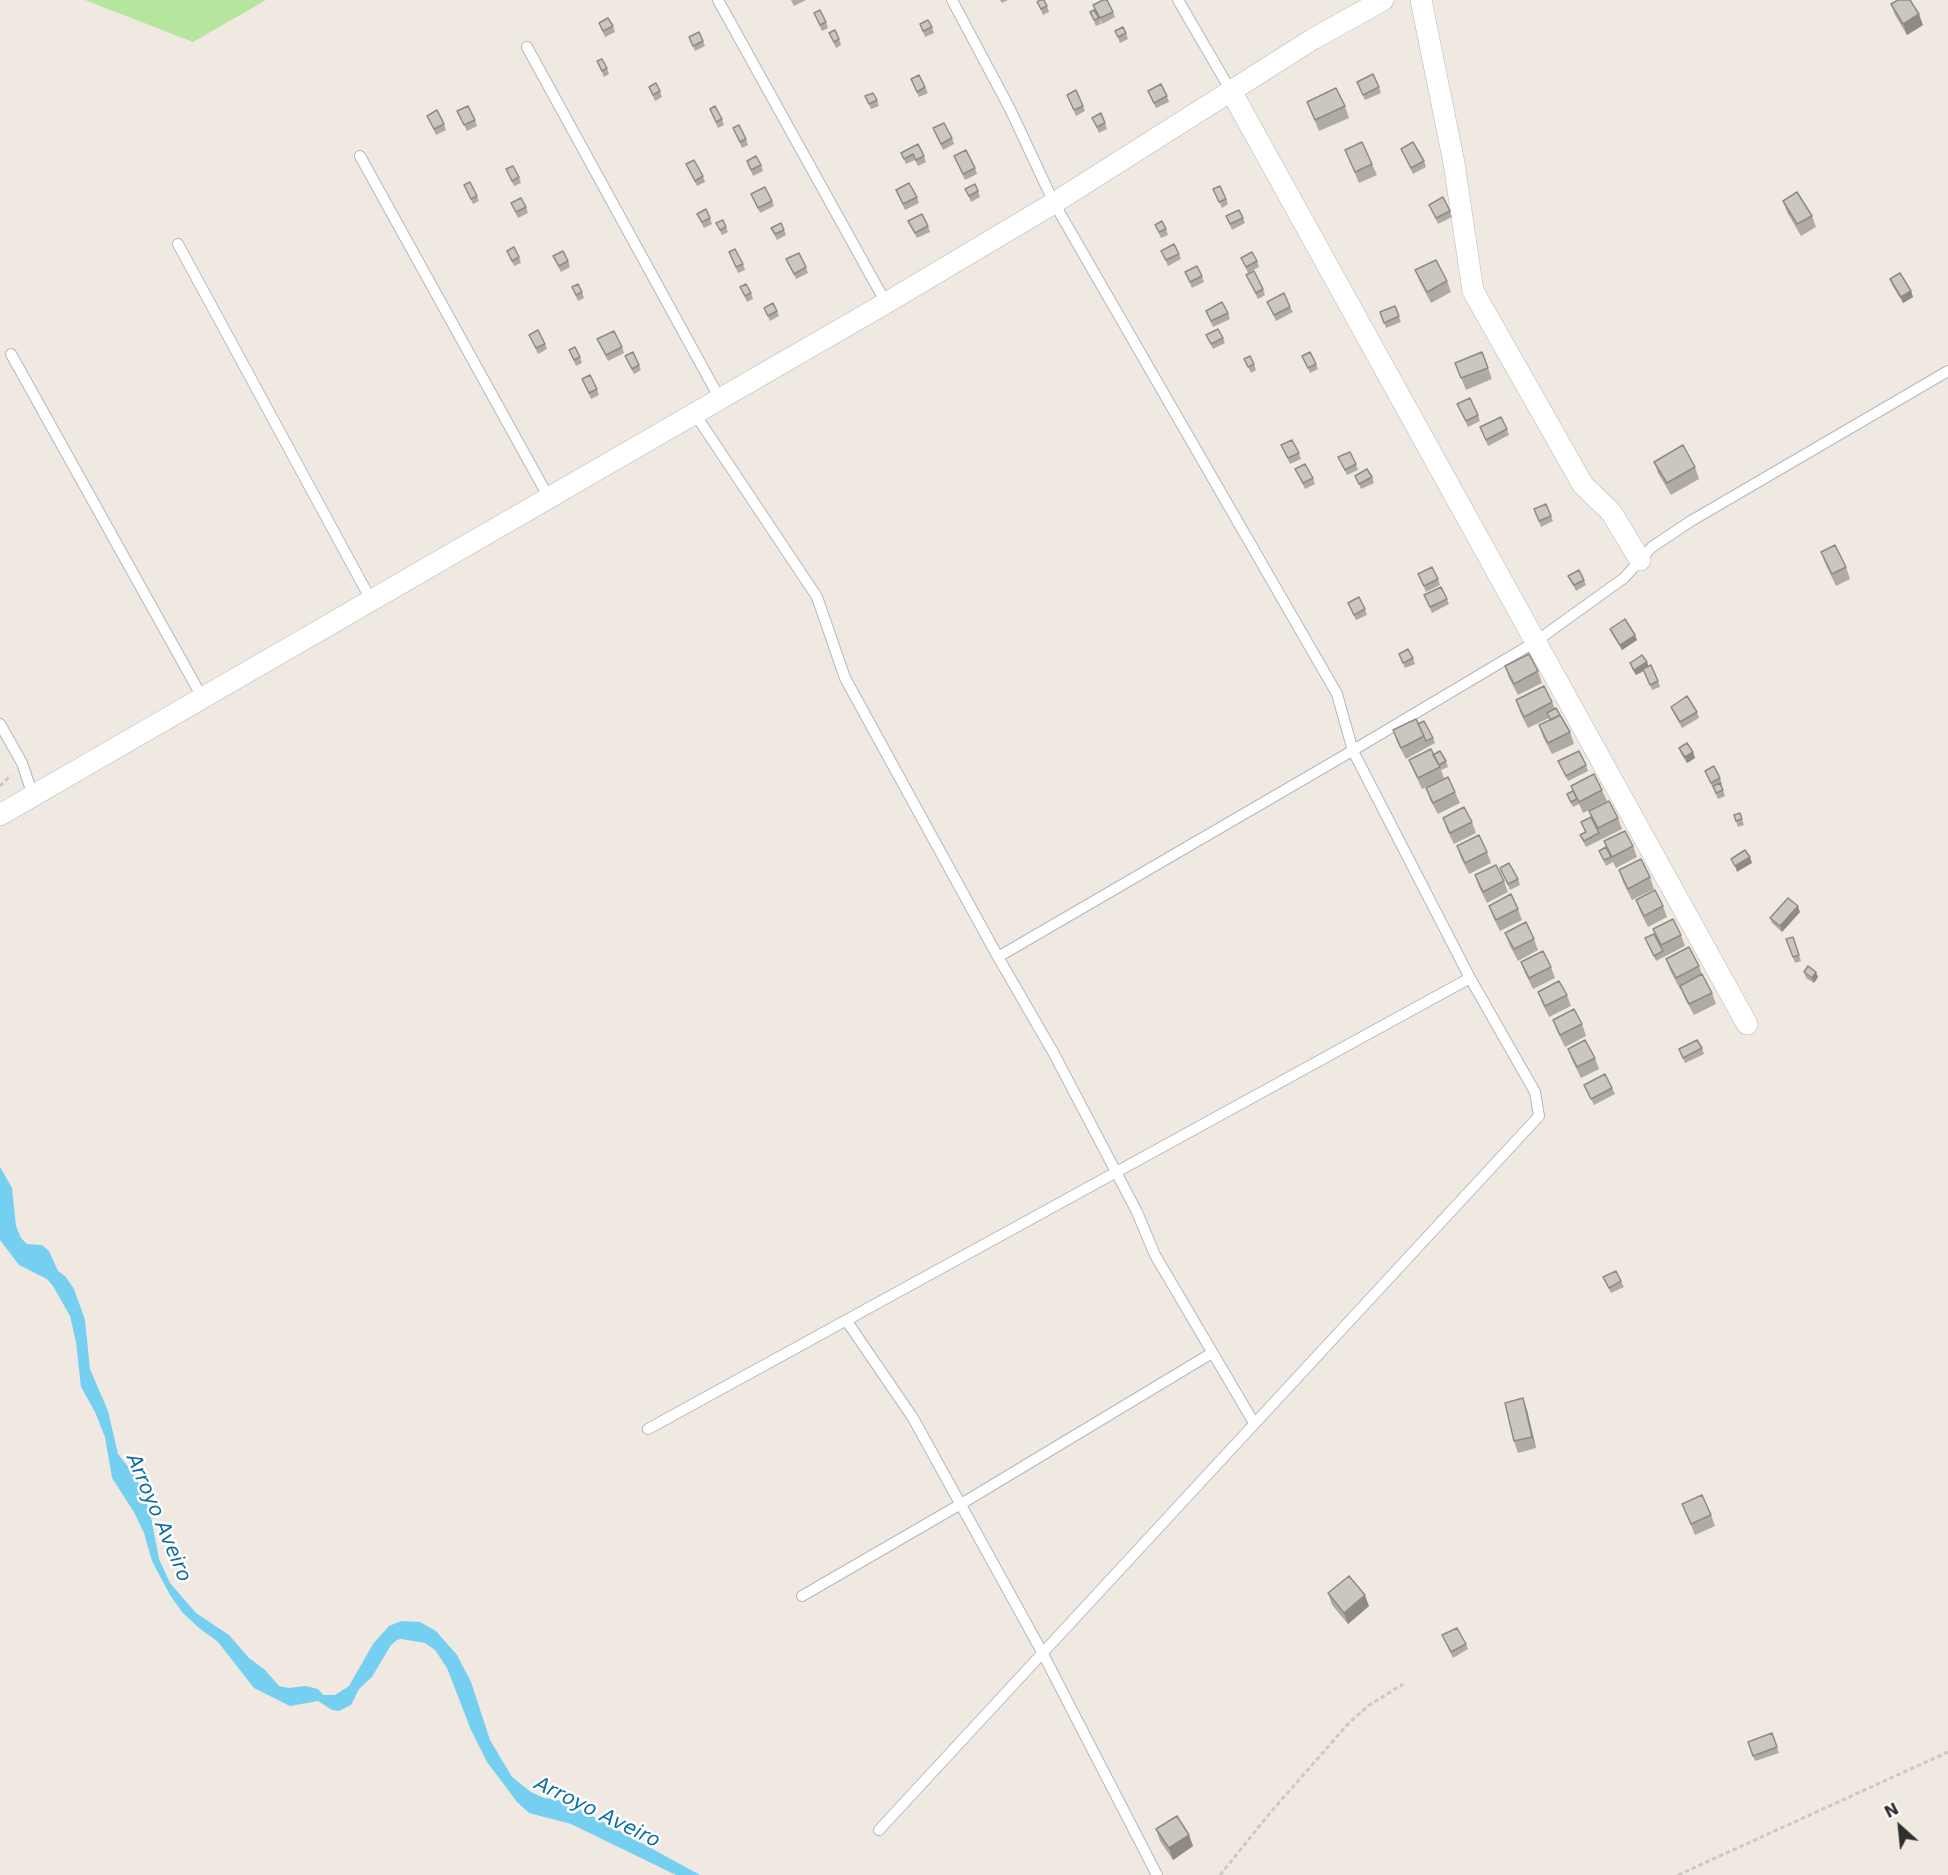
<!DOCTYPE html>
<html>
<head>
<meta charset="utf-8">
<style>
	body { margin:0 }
	#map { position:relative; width:1948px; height:1875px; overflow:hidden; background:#efe9e1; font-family:"DejaVu Sans",sans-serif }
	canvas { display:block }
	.north { position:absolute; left:1870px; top:1797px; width:60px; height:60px; -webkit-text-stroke:4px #fff; paint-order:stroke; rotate:333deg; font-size:16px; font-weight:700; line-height:24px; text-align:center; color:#2e2e2e }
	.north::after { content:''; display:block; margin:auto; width:21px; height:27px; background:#2e2e2e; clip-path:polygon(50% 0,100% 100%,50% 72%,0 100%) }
</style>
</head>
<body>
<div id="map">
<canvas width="1948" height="1875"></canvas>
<div class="north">N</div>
</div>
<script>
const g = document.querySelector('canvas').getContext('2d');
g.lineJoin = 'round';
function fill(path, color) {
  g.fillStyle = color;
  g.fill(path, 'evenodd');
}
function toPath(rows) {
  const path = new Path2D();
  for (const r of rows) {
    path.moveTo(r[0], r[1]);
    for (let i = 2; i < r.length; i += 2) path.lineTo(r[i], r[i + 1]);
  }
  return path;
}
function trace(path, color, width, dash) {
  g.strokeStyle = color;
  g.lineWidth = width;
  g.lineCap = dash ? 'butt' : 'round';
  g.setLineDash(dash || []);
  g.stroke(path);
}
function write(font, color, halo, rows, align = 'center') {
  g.font = font + ' "DejaVu Sans",sans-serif';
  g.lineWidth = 5;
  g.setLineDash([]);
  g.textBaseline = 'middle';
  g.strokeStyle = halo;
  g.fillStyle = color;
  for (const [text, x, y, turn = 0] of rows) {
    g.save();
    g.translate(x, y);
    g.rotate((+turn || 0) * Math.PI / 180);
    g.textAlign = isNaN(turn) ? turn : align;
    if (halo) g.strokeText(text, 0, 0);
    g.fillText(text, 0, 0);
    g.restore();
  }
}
fill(toPath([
	[85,0,266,0,193,42]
]), '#b6e59e');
fill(toPath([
	[0,1167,12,1188,16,1226,21,1238,27,1244,42,1245,49,1251,58,1271,65,1276,74,1289,85,1320,90,1369,108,1411,118,1454,136,1477,150,1512,159,1559,170,1583,196,1613,229,1635,249,1658,265,1670,279,1686,289,1688,305,1686,318,1689,323,1695,335,1695,349,1686,373,1644,389,1626,401,1621,420,1622,436,1631,457,1655,471,1682,490,1740,512,1777,531,1792,544,1798,555,1799,574,1806,700,1875,676,1875,571,1824,529,1813,517,1802,487,1762,471,1730,447,1668,435,1650,425,1643,401,1639,397,1640,391,1645,372,1677,359,1689,351,1705,339,1711,332,1710,318,1701,290,1706,254,1688,218,1642,199,1628,182,1612,170,1595,152,1561,144,1533,134,1512,112,1478,105,1437,95,1412,81,1387,76,1342,70,1316,53,1286,47,1279,19,1265,0,1240]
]), '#75cff0');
const lane = toPath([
	[718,0,886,303],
	[1178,0,1231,91],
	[527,47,720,399],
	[360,156,549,498],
	[178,244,371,600],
	[11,354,202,697],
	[695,414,817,597,845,678,998,957,1053,1052,1137,1212,1155,1255,1254,1423],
	[0,724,22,763,33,796],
	[998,957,1340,758,1535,642,1624,578,1652,547,1691,521,1948,371],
	[846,1320,913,1418,1042,1652,1157,1875],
	[648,1429,1470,978],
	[802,1596,961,1504,1212,1353],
	[879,1830,1539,1116,1535,1092,1470,978,1353,751,1337,694,1054,203,1010,109,952,0]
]);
const street = toPath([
	[1421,0,1454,163,1473,291,1583,485,1611,512,1640,560],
	[1231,91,1747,1024],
	[0,815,886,303,1054,203,1313,39,1383,0]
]);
trace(lane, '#b4b7c1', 12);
trace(street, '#b4b7c1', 22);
trace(toPath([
	[0,786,11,775],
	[1220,1875,1270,1813,1348,1724,1368,1706,1403,1684],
	[1678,1875,1948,1752]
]), '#c9c9c9', 3, [4.5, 3]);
trace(lane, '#fff', 10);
trace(street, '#fff', 21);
fill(toPath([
	[791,0,806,0,794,6],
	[1000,0,1008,0,1002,3],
	[1037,2,1047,6,1049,12,1043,15],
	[1891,4,1923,25,1907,35,1895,15],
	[1093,5,1113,12,1115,17,1102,24],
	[1090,12,1099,18,1101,24,1096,26],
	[814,13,826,22,828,28,822,31],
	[599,23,613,26,615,32,605,37],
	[920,24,932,27,934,33,925,37],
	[1115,31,1126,33,1128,39,1120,43],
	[829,33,839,39,841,45,836,48],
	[689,37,703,41,705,46,695,51],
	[597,61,607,68,609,74,604,77],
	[911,79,925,87,928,93,919,97],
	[1357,82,1379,87,1381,93,1365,100],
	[649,87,660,91,662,97,655,101],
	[1148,91,1167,96,1169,102,1156,108],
	[1067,95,1083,106,1085,111,1076,116],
	[865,96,877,100,879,106,871,109],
	[1307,102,1345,106,1349,118,1319,131],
	[710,109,722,119,724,125,718,128],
	[457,111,475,120,477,126,467,131],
	[427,116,444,124,446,130,436,135],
	[1092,118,1105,123,1107,129,1099,133],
	[733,128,746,139,748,145,742,148],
	[933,128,952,138,954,144,943,150],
	[1401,149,1424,161,1426,167,1413,174],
	[1345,150,1372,164,1377,175,1359,183],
	[901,153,924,156,926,162,918,166,915,160,906,164],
	[954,156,975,168,977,174,965,180],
	[747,161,761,165,763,171,753,176],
	[686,164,703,176,705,182,697,186],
	[506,169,519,177,521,183,514,186],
	[464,185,477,196,479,201,473,204],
	[965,189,978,191,980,197,971,202],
	[1213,189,1226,199,1228,204,1222,208],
	[896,190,917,197,919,203,905,210],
	[751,194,772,201,774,206,760,213],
	[1783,201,1812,216,1816,227,1801,236,1787,212],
	[511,203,526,207,528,213,518,218],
	[1429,205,1450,211,1452,217,1438,224],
	[697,214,710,218,712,224,704,228],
	[1226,216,1243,218,1245,223,1232,230],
	[908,221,928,226,930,232,917,238],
	[716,223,726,227,728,232,722,235],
	[1155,225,1166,229,1168,235,1161,238],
	[771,228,784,230,786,235,777,240],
	[507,251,519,257,521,263,514,266],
	[1161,251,1179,254,1181,259,1168,266],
	[729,252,743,264,745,270,738,273],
	[553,256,568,261,570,267,561,272],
	[1241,258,1257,261,1259,267,1248,273],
	[786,259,806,267,808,273,796,279],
	[1415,270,1447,281,1451,292,1431,303,1420,282],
	[1185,272,1202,276,1204,282,1192,288],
	[1246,275,1263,289,1265,295,1258,299],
	[1890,279,1911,291,1913,297,1903,303,1892,285],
	[572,287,582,292,584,298,578,301],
	[740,287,751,293,753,299,747,302],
	[1267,302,1290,307,1293,312,1276,321],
	[1395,306,1401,322,1386,328,1380,312],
	[764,308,777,311,779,316,770,321],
	[1206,311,1228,313,1230,319,1213,327],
	[529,335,545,344,547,349,538,354],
	[1206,335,1223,338,1225,343,1213,349],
	[597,339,622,347,624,353,608,361],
	[569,350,580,357,582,363,576,366],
	[1482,352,1492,379,1466,390,1455,363],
	[625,356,639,365,641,370,634,374],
	[1302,356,1316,364,1318,369,1310,373],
	[1244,359,1254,364,1256,370,1251,373],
	[582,379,597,389,599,395,591,399],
	[1457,404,1478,415,1480,421,1468,427],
	[1480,427,1507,429,1509,435,1488,446],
	[1281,445,1299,453,1301,459,1290,464],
	[1338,457,1356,464,1358,470,1347,475],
	[1654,462,1695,467,1699,479,1671,495,1658,473],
	[1295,469,1313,478,1315,484,1305,489],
	[1355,476,1372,477,1374,483,1361,489],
	[1534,509,1551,516,1553,521,1541,527],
	[1821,552,1846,567,1850,579,1836,586,1825,563],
	[1418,574,1438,579,1440,585,1426,592],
	[1568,576,1584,580,1586,585,1576,591],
	[1424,595,1447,599,1449,604,1432,613],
	[1348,603,1365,609,1367,615,1356,620],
	[1610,629,1635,635,1637,640,1622,650,1612,634],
	[1399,654,1413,658,1415,664,1405,668],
	[1630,663,1648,666,1658,681,1660,687,1652,690,1644,671,1636,675,1632,669],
	[1505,666,1538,671,1542,683,1518,695,1509,678],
	[1516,700,1552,702,1555,709,1570,732,1574,744,1552,754,1543,737,1539,725,1550,720,1549,718,1528,728,1520,712],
	[1671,707,1697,712,1699,718,1682,728,1673,712],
	[1418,724,1433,738,1435,743,1406,759,1397,742,1393,730],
	[1679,748,1693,752,1695,758,1687,763,1681,754],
	[1433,755,1446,761,1448,767,1441,770,1444,778,1422,789,1414,772,1409,760],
	[1558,761,1586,765,1588,771,1568,781],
	[1705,771,1720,778,1722,784,1721,785,1725,796,1718,799],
	[1571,786,1602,790,1607,801,1583,813,1579,804,1573,807,1569,800,1567,794,1573,792],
	[1426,788,1455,792,1460,803,1438,814,1430,800],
	[1589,811,1618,818,1622,829,1586,847,1580,835,1585,832,1581,822,1591,817],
	[1740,813,1744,825,1738,827,1734,815],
	[1443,818,1472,822,1476,833,1454,844,1447,830],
	[1604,841,1633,846,1637,857,1616,868,1613,862,1606,866,1599,851,1606,847],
	[1457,846,1487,852,1491,863,1469,874,1461,858],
	[1500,868,1518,879,1520,885,1510,890],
	[1619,870,1650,877,1654,889,1632,900,1623,882],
	[1475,875,1504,881,1508,892,1487,903,1479,887],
	[1636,900,1663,906,1667,917,1648,927,1640,911],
	[1489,906,1518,909,1522,920,1500,931,1493,917],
	[1800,912,1782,932,1772,923,1770,918],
	[1653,929,1681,935,1685,946,1656,961,1645,938,1655,935],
	[1505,933,1534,939,1538,950,1518,961,1509,944],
	[1793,937,1801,961,1795,963,1786,939],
	[1666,959,1699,966,1702,974,1712,993,1716,1004,1694,1015,1684,997,1681,989,1680,989,1670,970],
	[1521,962,1551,967,1555,978,1533,989,1525,973],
	[1804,972,1818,977,1814,983,1806,978],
	[1538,992,1567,995,1571,1006,1549,1017,1542,1003],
	[1553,1020,1582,1024,1586,1036,1565,1047,1557,1031],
	[1702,1048,1704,1054,1685,1063,1679,1049],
	[1568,1049,1595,1058,1599,1069,1581,1078,1572,1060],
	[1584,1085,1612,1088,1615,1094,1594,1105],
	[1603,1277,1621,1281,1624,1287,1611,1293],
	[1527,1410,1536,1448,1518,1453,1514,1441],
	[1682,1504,1711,1515,1715,1526,1695,1535],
	[1328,1593,1369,1606,1348,1624,1332,1605],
	[1442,1635,1466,1644,1468,1649,1453,1658],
	[1772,1733,1779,1753,1755,1761,1748,1742],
	[1156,1829,1189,1835,1193,1846,1173,1860,1160,1841]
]), '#afaba4');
fill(toPath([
	[1919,14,1923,25,1907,35,1903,24],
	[1911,291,1913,297,1903,303,1901,297],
	[1635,635,1637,640,1622,650,1620,645],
	[1647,662,1649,667,1636,675,1634,670],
	[1693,752,1695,758,1687,763,1685,757],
	[1750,857,1752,863,1737,872,1735,866],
	[1798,906,1800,912,1782,932,1780,926],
	[1816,972,1818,977,1814,983,1812,978],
	[1523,1398,1527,1410,1536,1448,1532,1437],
	[1365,1595,1369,1606,1348,1624,1344,1613],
	[1189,1835,1193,1846,1173,1860,1169,1848]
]), '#8e8b86');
const building = toPath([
	[1040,0,1044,0,1047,6,1041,9,1037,2,1040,0],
	[1103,0,1107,0,1113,12,1100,18,1093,5,1103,0],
	[1898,0,1910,0,1919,14,1903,24,1891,4,1898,0],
	[820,10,826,22,820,25,814,13,820,10],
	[1094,10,1099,18,1094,20,1090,12,1094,10],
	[608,18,613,26,603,31,599,23,608,18],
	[928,20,932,27,923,31,920,24,928,20],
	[1123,27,1126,33,1118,37,1115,31,1123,27],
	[835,30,839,39,834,42,829,33,835,30],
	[699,32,703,41,693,46,689,37,699,32],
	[602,59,607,68,602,71,597,61,602,59],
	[1373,74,1379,87,1363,95,1357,82,1373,74],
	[919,75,925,87,917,92,911,79,919,75],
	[656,83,660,91,653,95,649,87,656,83],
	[1161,84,1167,96,1154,103,1148,91,1161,84],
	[1336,88,1345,106,1315,120,1307,102,1336,88],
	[1076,90,1083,106,1074,110,1067,95,1076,90],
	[873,93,877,100,869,104,865,96,873,93],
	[468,106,475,120,464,125,457,111,468,106],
	[715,106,722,119,716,122,710,109,715,106],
	[437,110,444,124,434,129,427,116,437,110],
	[1101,113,1105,123,1097,127,1092,118,1101,113],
	[944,123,952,138,941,144,933,128,944,123],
	[739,125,746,139,740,142,733,128,739,125],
	[1362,142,1372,164,1355,172,1345,150,1362,142],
	[1413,142,1424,161,1411,168,1401,149,1413,142],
	[918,144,924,156,916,160,913,154,904,159,901,153,918,144],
	[966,150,975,168,963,174,954,156,966,150],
	[756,156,761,165,751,170,747,161,756,156],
	[694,160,703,176,695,181,686,164,694,160],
	[513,166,519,177,512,181,506,169,513,166],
	[470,182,477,196,471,199,464,185,470,182],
	[909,183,917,197,903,204,896,190,909,183],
	[975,184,978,191,969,196,965,189,975,184],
	[1220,186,1226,199,1219,202,1213,189,1220,186],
	[765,187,772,201,758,208,751,194,765,187],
	[1797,192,1812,216,1797,224,1783,201,1797,192],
	[1443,197,1450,211,1436,218,1429,205,1443,197],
	[521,198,526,207,516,212,511,203,521,198],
	[706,209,710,218,702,222,697,214,706,209],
	[1239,210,1243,218,1230,224,1226,216,1239,210],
	[922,214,928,226,915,233,908,221,922,214],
	[723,220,726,227,720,230,716,223,723,220],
	[1162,221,1166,229,1159,232,1155,225,1162,221],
	[781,223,784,230,775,234,771,228,781,223],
	[1174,244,1179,254,1166,260,1161,251,1174,244],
	[514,247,519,257,512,261,507,251,514,247],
	[735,249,743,264,736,267,729,252,735,249],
	[563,251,568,261,559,266,553,256,563,251],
	[1252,252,1257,261,1246,267,1241,258,1252,252],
	[799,253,806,267,794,274,786,259,799,253],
	[1436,260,1447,281,1427,292,1415,270,1436,260],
	[1197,266,1202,276,1190,282,1185,272,1197,266],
	[1254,271,1263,289,1256,293,1246,275,1254,271],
	[1900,273,1911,291,1901,297,1890,279,1900,273],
	[578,284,582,292,576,295,572,287,578,284],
	[746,284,751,293,745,296,740,287,746,284],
	[1284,293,1290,307,1274,315,1267,302,1284,293],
	[1222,302,1228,313,1211,321,1206,311,1222,302],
	[773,303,777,311,768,316,764,308,773,303],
	[1395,306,1399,316,1384,323,1380,312,1395,306],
	[1218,329,1223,338,1211,344,1206,335,1218,329],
	[538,330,545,344,536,348,529,335,538,330],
	[614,331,622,347,606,355,597,339,614,331],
	[575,347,580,357,574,360,569,350,575,347],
	[633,352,639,365,632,369,625,356,633,352],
	[1310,352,1316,364,1308,368,1302,356,1310,352],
	[1482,352,1488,368,1461,378,1455,363,1482,352],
	[1250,356,1254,364,1248,367,1244,359,1250,356],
	[590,375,597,389,589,393,582,379,590,375],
	[1470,398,1478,415,1466,421,1457,404,1470,398],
	[1501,417,1507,429,1486,440,1480,427,1501,417],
	[1292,440,1299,453,1288,458,1281,445,1292,440],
	[1683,445,1695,467,1667,483,1654,462,1683,445],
	[1350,452,1356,464,1345,470,1338,457,1350,452],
	[1305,464,1313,478,1303,483,1295,469,1305,464],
	[1367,469,1372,477,1359,484,1355,476,1367,469],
	[1546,504,1551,516,1539,521,1534,509,1546,504],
	[1835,545,1846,567,1832,574,1821,552,1835,545],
	[1432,567,1438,579,1424,586,1418,574,1432,567],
	[1579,570,1584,580,1574,585,1568,576,1579,570],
	[1441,587,1447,599,1430,607,1424,595,1441,587],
	[1359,597,1365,609,1354,615,1348,603,1359,597],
	[1625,619,1635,635,1620,645,1610,629,1625,619],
	[1408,649,1413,658,1403,663,1399,654,1408,649],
	[1529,654,1538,671,1514,684,1505,666,1529,654],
	[1642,655,1647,662,1634,670,1630,663,1642,655],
	[1651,665,1658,681,1650,685,1643,669,1651,665],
	[1544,686,1552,702,1524,717,1516,700,1544,686],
	[1687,696,1697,712,1680,722,1671,707,1687,696],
	[1556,708,1560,715,1551,720,1547,713,1556,708],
	[1560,715,1570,732,1548,743,1539,725,1560,715],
	[1416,719,1424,736,1401,748,1393,730,1416,719],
	[1424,721,1433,738,1426,741,1418,724,1424,721],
	[1687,743,1693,752,1685,757,1679,748,1687,743],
	[1431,749,1440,767,1418,778,1409,760,1431,749],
	[1440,751,1446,761,1439,765,1433,755,1440,751],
	[1579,751,1586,765,1566,776,1558,761,1579,751],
	[1714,766,1720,778,1711,783,1705,771,1714,766],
	[1594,774,1602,790,1579,802,1571,786,1594,774],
	[1448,777,1455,792,1433,803,1426,788,1448,777],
	[1720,783,1723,790,1716,793,1713,786,1720,783],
	[1573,791,1577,799,1571,802,1567,794,1573,791],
	[1609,801,1618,818,1598,828,1589,811,1609,801],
	[1464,807,1472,822,1450,833,1443,818,1464,807],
	[1740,813,1742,819,1736,821,1734,815,1740,813],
	[1591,817,1599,833,1584,841,1580,835,1586,832,1581,822,1591,817],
	[1625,831,1633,846,1612,857,1604,841,1625,831],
	[1479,835,1487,852,1465,863,1457,846,1479,835],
	[1606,847,1611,857,1604,860,1599,851,1606,847],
	[1745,850,1750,857,1735,866,1731,859,1745,850],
	[1641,859,1650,877,1628,889,1619,870,1641,859],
	[1509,863,1518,879,1508,884,1500,868,1509,863],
	[1496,865,1504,881,1483,892,1475,875,1496,865],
	[1655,890,1663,906,1644,916,1636,900,1655,890],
	[1511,894,1518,909,1496,920,1489,906,1511,894],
	[1788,898,1798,906,1780,926,1770,918,1788,898],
	[1673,919,1681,935,1661,945,1653,929,1673,919],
	[1526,922,1534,939,1514,949,1505,933,1526,922],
	[1654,934,1663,951,1654,956,1645,938,1654,934],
	[1793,937,1799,955,1793,957,1786,939,1793,937],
	[1689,947,1699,966,1676,978,1666,959,1689,947],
	[1543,951,1551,967,1529,978,1521,962,1543,951],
	[1808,966,1816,972,1812,978,1804,972,1808,966],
	[1702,974,1712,993,1689,1004,1680,986,1702,974],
	[1559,981,1567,995,1545,1006,1538,992,1559,981],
	[1574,1009,1582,1024,1560,1035,1553,1020,1574,1009],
	[1585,1040,1595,1058,1577,1067,1568,1049,1585,1040],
	[1697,1040,1702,1048,1683,1058,1679,1049,1697,1040],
	[1605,1074,1612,1088,1591,1099,1584,1085,1605,1074],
	[1616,1271,1621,1281,1609,1288,1603,1277,1616,1271],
	[1523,1398,1532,1437,1514,1441,1505,1403,1523,1398],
	[1702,1495,1711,1515,1691,1524,1682,1504,1702,1495],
	[1349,1576,1365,1595,1344,1613,1328,1593,1349,1576],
	[1457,1628,1466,1644,1451,1652,1442,1635,1457,1628],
	[1772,1733,1777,1747,1753,1756,1748,1742,1772,1733],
	[1177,1816,1189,1835,1169,1848,1156,1829,1177,1816]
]);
fill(building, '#cbc7bf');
trace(building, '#8e8b86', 1.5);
write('italic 20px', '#0d6fa3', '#fff', [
	["Arroyo Aveiro",158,1518,67],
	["Arroyo Aveiro",597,1813,26]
]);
</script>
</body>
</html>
